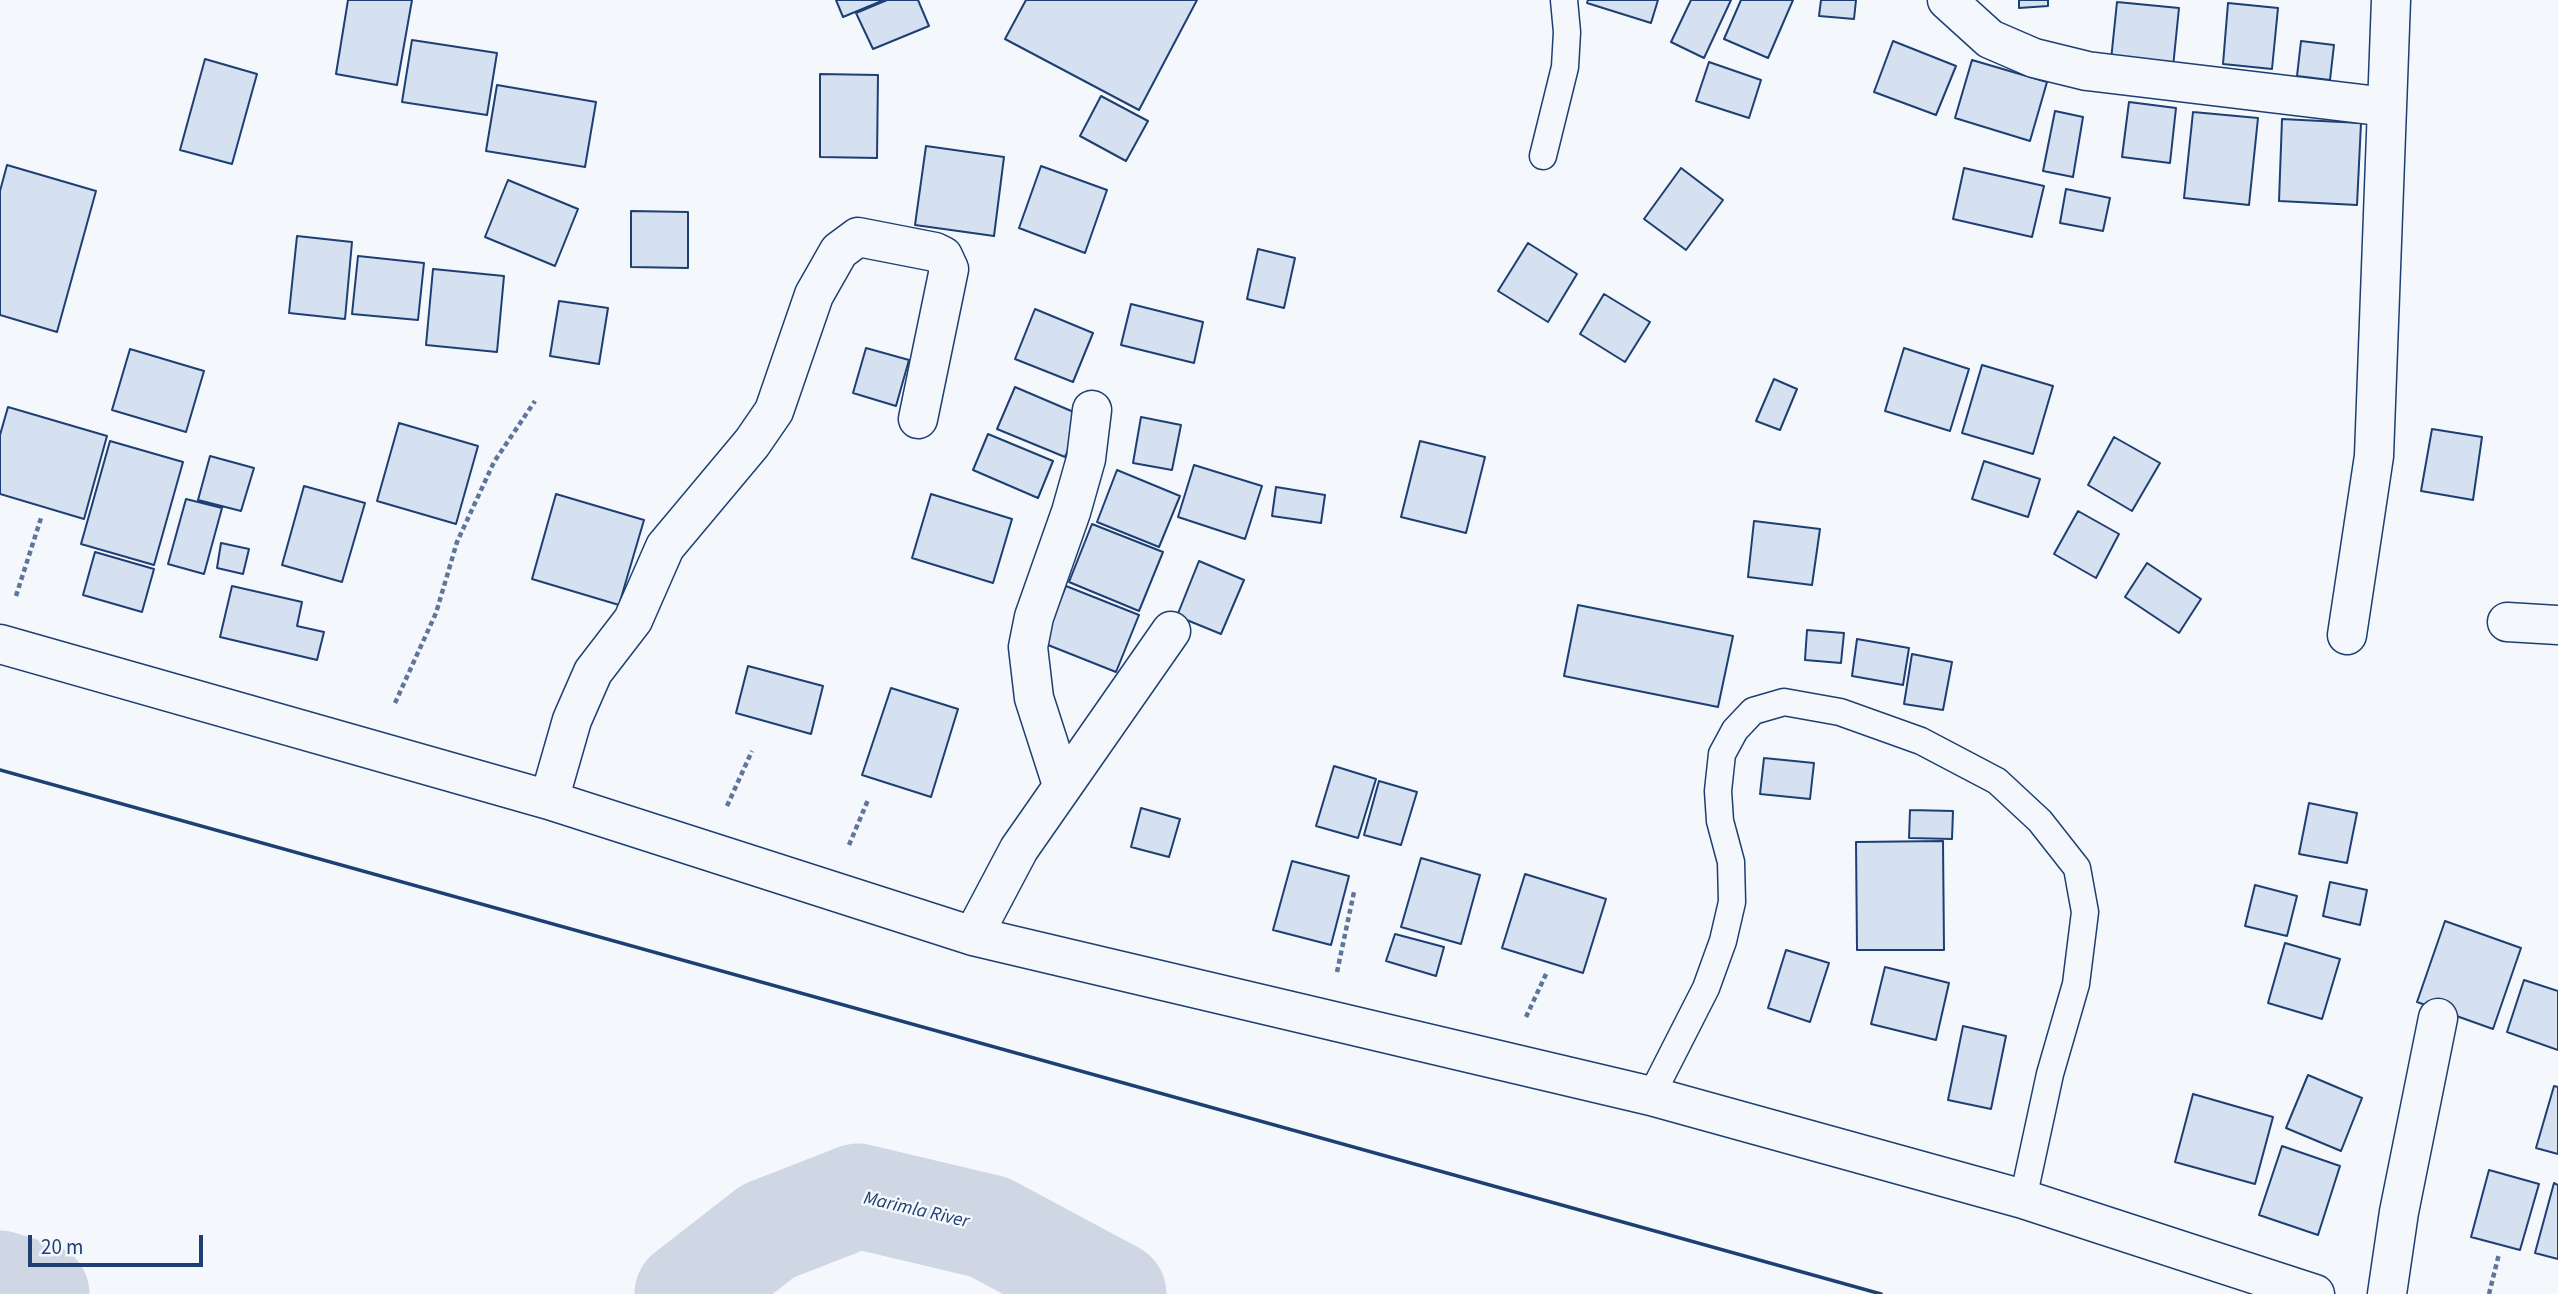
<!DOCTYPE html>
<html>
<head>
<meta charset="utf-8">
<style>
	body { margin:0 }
	#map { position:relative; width:2558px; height:1294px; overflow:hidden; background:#f4f7fb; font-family:"Source Sans 3",sans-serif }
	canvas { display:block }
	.scale { position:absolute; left:28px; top:1235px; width:175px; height:32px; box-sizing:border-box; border:4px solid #1d3f73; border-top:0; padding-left:9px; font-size:21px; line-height:24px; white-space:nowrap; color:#1d3f73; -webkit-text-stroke:5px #f4f7fb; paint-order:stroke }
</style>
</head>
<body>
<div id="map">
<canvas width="2558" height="1294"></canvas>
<div class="scale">20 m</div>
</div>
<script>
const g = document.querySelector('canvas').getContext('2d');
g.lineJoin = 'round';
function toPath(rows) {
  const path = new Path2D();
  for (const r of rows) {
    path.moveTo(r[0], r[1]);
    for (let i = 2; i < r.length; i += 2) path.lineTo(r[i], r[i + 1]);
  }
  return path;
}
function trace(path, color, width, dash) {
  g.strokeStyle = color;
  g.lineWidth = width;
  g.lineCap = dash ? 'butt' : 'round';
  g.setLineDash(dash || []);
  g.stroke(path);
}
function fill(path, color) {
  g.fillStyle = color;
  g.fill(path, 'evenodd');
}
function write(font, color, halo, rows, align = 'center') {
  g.font = font + ' "Source Sans 3",sans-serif';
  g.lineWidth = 5;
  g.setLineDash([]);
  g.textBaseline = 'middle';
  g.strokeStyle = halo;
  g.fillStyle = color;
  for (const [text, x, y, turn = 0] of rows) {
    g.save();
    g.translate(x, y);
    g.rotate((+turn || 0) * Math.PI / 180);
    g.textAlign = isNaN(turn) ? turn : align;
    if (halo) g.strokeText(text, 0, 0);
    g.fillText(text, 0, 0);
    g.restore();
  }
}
trace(toPath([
	[0,1283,37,1294],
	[687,1294,768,1231,858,1196,989,1227,1114,1294]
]), '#cfd7e4', 105);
const building = toPath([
	[348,0,412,0,397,85,336,74,348,0],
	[836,0,884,0,843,17,836,0],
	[887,0,918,0,929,26,873,49,856,13,887,0],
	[1026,0,1197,0,1139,110,1005,39,1026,0],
	[1588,0,1658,0,1651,23,1587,3,1588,0],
	[1691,0,1731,0,1704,58,1671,42,1691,0],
	[1741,0,1793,0,1768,58,1724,39,1741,0],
	[1821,0,1856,0,1854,19,1819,16,1821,0],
	[2019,0,2048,0,2048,6,2019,8,2019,0],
	[2117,2,2179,8,2173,67,2111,60,2117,2],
	[2228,3,2278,8,2272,69,2223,64,2228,3],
	[412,40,497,53,487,115,402,102,412,40],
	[1893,41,1956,66,1936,115,1874,92,1893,41],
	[2301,41,2334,45,2330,80,2297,76,2301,41],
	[205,59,257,74,232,164,180,150,205,59],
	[1972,60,2047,82,2030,141,1955,118,1972,60],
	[1709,62,1761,80,1749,118,1696,101,1709,62],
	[820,74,878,75,877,158,820,157,820,74],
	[497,85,596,102,585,167,486,151,497,85],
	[1101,96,1148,121,1126,161,1080,136,1101,96],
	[2129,102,2176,108,2170,163,2122,157,2129,102],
	[2055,111,2083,117,2073,177,2043,171,2055,111],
	[2193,112,2258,118,2249,205,2184,198,2193,112],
	[2282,119,2361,123,2357,205,2279,201,2282,119],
	[926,146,1004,157,994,236,915,225,926,146],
	[7,165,96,191,57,332,0,315,0,191,7,165],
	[1041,166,1107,190,1085,253,1019,228,1041,166],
	[1681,168,1723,200,1686,250,1644,219,1681,168],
	[1964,168,2044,186,2032,237,1953,219,1964,168],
	[508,180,578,209,555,266,485,237,508,180],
	[2066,189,2110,198,2103,231,2060,223,2066,189],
	[631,211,688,212,688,268,631,267,631,211],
	[297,236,352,242,345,319,289,313,297,236],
	[1528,243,1577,274,1548,322,1498,291,1528,243],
	[1258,249,1295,258,1284,308,1247,299,1258,249],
	[358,256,424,263,418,320,352,314,358,256],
	[433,269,504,276,497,352,426,345,433,269],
	[1604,294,1650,322,1625,362,1580,334,1604,294],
	[559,301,608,308,599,364,550,356,559,301],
	[1131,304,1203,322,1194,363,1121,345,1131,304],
	[1035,309,1093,333,1073,382,1015,359,1035,309],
	[866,348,909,360,896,406,853,393,866,348],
	[1904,348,1969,369,1950,431,1885,411,1904,348],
	[130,349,204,371,186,432,112,410,130,349],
	[1982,365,2053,386,2033,454,1962,433,1982,365],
	[1774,379,1797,389,1780,430,1756,421,1774,379],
	[1015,387,1083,416,1065,457,997,429,1015,387],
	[8,407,107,436,84,519,0,494,0,435,8,407],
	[1141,417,1181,425,1172,470,1133,463,1141,417],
	[399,423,478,446,456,524,377,501,399,423],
	[2432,429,2482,437,2473,500,2421,491,2432,429],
	[988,434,1053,461,1038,498,973,470,988,434],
	[2114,437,2160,463,2132,511,2088,485,2114,437],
	[110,441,183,462,154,565,81,544,110,441],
	[1420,441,1485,457,1466,533,1401,517,1420,441],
	[210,456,254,468,241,511,198,500,210,456],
	[1984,461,2040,479,2028,517,1972,499,1984,461],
	[1194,465,1262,486,1245,539,1178,517,1194,465],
	[1117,470,1180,496,1159,547,1097,522,1117,470],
	[304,486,365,503,342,582,282,565,304,486],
	[1276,487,1325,495,1321,523,1272,516,1276,487],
	[556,494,644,520,619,605,532,579,556,494],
	[931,494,1012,519,993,583,912,558,931,494],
	[186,499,222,508,204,574,168,564,186,499],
	[2078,511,2119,534,2096,578,2054,554,2078,511],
	[1754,521,1820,529,1812,585,1748,577,1754,521],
	[1092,524,1163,552,1139,611,1069,582,1092,524],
	[221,543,249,549,243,574,217,568,221,543],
	[95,552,154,569,142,612,83,595,95,552],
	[1199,561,1244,580,1221,634,1177,616,1199,561],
	[2147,563,2201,599,2179,633,2125,597,2147,563],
	[232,586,302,602,297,626,324,632,317,660,220,637,232,586],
	[1066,586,1139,615,1116,672,1043,643,1066,586],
	[1578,605,1733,636,1718,707,1564,676,1578,605],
	[1807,630,1844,633,1841,663,1805,660,1807,630],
	[1857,639,1909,648,1903,685,1852,676,1857,639],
	[1912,654,1952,662,1943,710,1904,704,1912,654],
	[748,666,823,686,811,734,736,713,748,666],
	[891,688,958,709,931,797,862,775,891,688],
	[1764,758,1814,763,1810,799,1760,794,1764,758],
	[1334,766,1376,779,1358,838,1316,826,1334,766],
	[1379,781,1417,792,1401,845,1364,835,1379,781],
	[2309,803,2357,813,2347,863,2299,854,2309,803],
	[1141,808,1180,819,1169,857,1131,847,1141,808],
	[1910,810,1953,811,1952,839,1909,838,1910,810],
	[1943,841,1944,950,1857,950,1856,842,1943,841],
	[1421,858,1480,875,1461,944,1401,927,1421,858],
	[1292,861,1349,876,1331,945,1273,930,1292,861],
	[1525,874,1606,899,1583,973,1502,948,1525,874],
	[2330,882,2367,890,2360,925,2323,916,2330,882],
	[2255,885,2297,896,2287,936,2245,926,2255,885],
	[2445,921,2521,948,2493,1029,2417,1002,2445,921],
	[1395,934,1444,947,1436,976,1386,961,1395,934],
	[2285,943,2340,959,2322,1019,2268,1003,2285,943],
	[1786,950,1829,963,1810,1022,1768,1008,1786,950],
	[1885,967,1949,983,1936,1040,1871,1024,1885,967],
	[2524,980,2558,991,2558,1050,2507,1032,2524,980],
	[1963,1026,2006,1036,1991,1109,1948,1100,1963,1026],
	[2308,1075,2362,1098,2341,1151,2286,1128,2308,1075],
	[2554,1086,2558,1087,2558,1154,2536,1148,2554,1086],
	[2193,1094,2273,1117,2255,1184,2175,1162,2193,1094],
	[2282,1146,2340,1166,2318,1235,2259,1215,2282,1146],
	[2489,1170,2539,1184,2520,1250,2471,1237,2489,1170],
	[2554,1183,2558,1185,2558,1259,2535,1253,2554,1183]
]);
fill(building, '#d5e0f0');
trace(building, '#1d3f73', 2);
const service = toPath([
	[1543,156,1565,67,1567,32,1564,0],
	[1651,1096,1706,988,1723,941,1732,902,1731,862,1720,821,1718,791,1722,754,1735,730,1753,711,1784,702,1840,712,1921,741,1997,781,2040,821,2077,868,2085,912,2076,984,2050,1074,2023,1199]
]);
const minor = toPath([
	[1947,0,1990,39,2034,58,2087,71,2387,107],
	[2507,622,2558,625],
	[2347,635,2374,456,2391,0],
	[0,644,549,800,973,936,1651,1096,2023,1199,2315,1294],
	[1062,785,1034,698,1028,647,1034,617,1071,512,1086,459,1092,410],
	[549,800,572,720,593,672,633,620,665,547,752,443,774,411,814,295,839,251,858,237,935,252,943,256,949,269,918,419],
	[973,936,1019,849,1171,631],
	[2387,1294,2399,1212,2438,1018]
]);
trace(service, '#1d3f73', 29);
trace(minor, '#1d3f73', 41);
trace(toPath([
	[16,596,41,518],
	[395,703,436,613,457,542,494,462,535,401],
	[727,806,752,751],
	[849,845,868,800],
	[1337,972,1354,892],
	[1526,1017,1547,972],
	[2489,1294,2499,1254]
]), '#5e769c', 4.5, [5, 3.5]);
trace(service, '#f4f7fb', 26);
trace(minor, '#f4f7fb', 38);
trace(toPath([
	[0,770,1881,1294]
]), '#1d3f73', 3.5);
write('italic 19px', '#1d3f73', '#f4f7fb', [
	["Marimla River",916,1211,13]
]);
</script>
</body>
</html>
